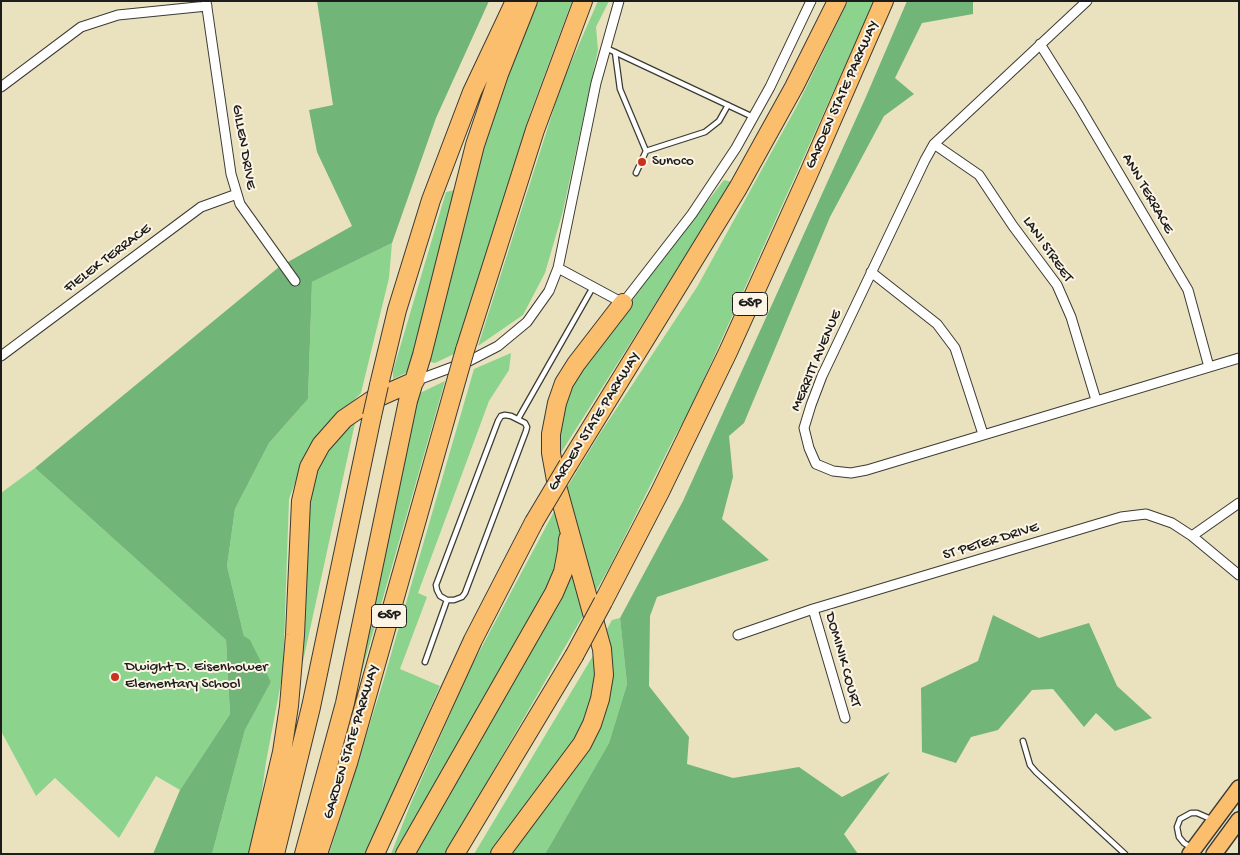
<!DOCTYPE html>
<html>
<head>
<meta charset="utf-8">
<style>
	body { margin:0 }
	#map { position:relative; width:1240px; height:855px; overflow:hidden; background:#eae2bf; font-family:"Gochi Hand",sans-serif }
	canvas { display:block }
	.frame { position:absolute; inset:0; border:2px solid #1c1c1c; pointer-events:none }
</style>
</head>
<body>
<div id="map">
<canvas width="1240" height="855"></canvas>
<div class="frame"></div>
</div>
<script>
const g = document.querySelector('canvas').getContext('2d');
g.lineJoin = 'round';
function fill(path, color) {
  g.fillStyle = color;
  g.fill(path, 'evenodd');
}
function toPath(rows) {
  const path = new Path2D();
  for (const r of rows) {
    path.moveTo(r[0], r[1]);
    for (let i = 2; i < r.length; i += 2) path.lineTo(r[i], r[i + 1]);
  }
  return path;
}
function trace(path, color, width, dash) {
  g.strokeStyle = color;
  g.lineWidth = width;
  g.lineCap = dash ? 'butt' : 'round';
  g.setLineDash(dash || []);
  g.stroke(path);
}
function write(font, color, halo, rows, align = 'center') {
  g.font = font + ' "Gochi Hand",sans-serif';
  g.lineWidth = 4;
  g.setLineDash([]);
  g.textBaseline = 'middle';
  g.strokeStyle = halo;
  g.fillStyle = color;
  for (const [text, x, y, turn = 0] of rows) {
    g.save();
    g.translate(x, y);
    g.rotate((+turn || 0) * Math.PI / 180);
    g.textAlign = isNaN(turn) ? turn : align;
    if (halo) g.strokeText(text, 0, 0);
    g.fillText(text, 0, 0);
    g.restore();
  }
}
fill(toPath([
	[539,1,572,1,531,111,454,354,435,363,426,361,484,124,517,47],
	[598,1,609,1,596,27,598,50,563,211,545,273,523,315,478,346,562,83],
	[848,1,874,1,689,412,675,436,609,568,593,596,563,494,599,435,697,287,798,104],
	[724,180,732,182,557,459,564,400,580,370,645,282],
	[455,190,410,371,393,379,393,371,446,192],
	[392,243,389,278,361,393,308,448,289,499,283,672,266,762,255,842,251,854,212,854,245,730,271,682,244,636,227,566,235,509,269,443,308,399,312,282],
	[511,353,509,370,489,401,418,593,427,597,400,669,440,686,366,854,329,854,383,682,474,369],
	[445,381,348,720,412,401,420,393],
	[357,414,295,698,305,499,321,453],
	[35,468,226,640,230,714,180,790,156,776,119,838,55,778,36,796,1,731,1,493],
	[557,506,562,524,562,551,553,584,398,854,391,854,411,803,470,669],
	[572,576,587,609,445,854,413,854],
	[620,618,627,684,609,743,545,854,507,854,599,716,604,634,612,620],
	[597,649,600,672,576,746,494,854,474,854]
]), '#8cd38d');
fill(toPath([
	[317,1,489,1,436,118,392,243,312,282,308,399,269,443,235,509,227,566,244,636,250,640,271,682,245,730,212,854,153,854,180,790,230,714,226,640,35,468,279,267,352,226,317,152,309,110,333,105],
	[907,1,973,1,973,14,922,23,895,78,914,94,884,116,830,217,744,423,729,436,733,477,722,519,769,560,657,597,650,616,649,686,689,737,687,764,733,778,799,767,842,797,890,772,844,834,858,854,545,854,609,743,627,684,620,618,683,501,865,99],
	[993,615,1039,638,1089,623,1117,686,1152,718,1115,731,1096,713,1084,727,1053,689,1032,690,998,730,971,737,956,763,922,752,921,688,978,661]
]), '#71b578');
const service = toPath([
	[606,48,753,117],
	[615,52,620,89,646,151,636,173],
	[646,151,705,132,719,121,728,105],
	[505,415,511,416,525,423,527,427,526,431,465,593,462,597,454,600,447,600,440,596,437,590,436,585,498,421,501,416,505,415],
	[518,419,593,287],
	[425,662,447,600],
	[1023,741,1030,765,1036,772,1125,854],
	[1192,848,1184,843,1179,837,1177,827,1180,819,1191,813,1197,813,1213,820]
]);
const minor = toPath([
	[206,1,231,174,240,204,295,281],
	[1087,1,934,144,925,160,822,376,811,405,804,428,809,448,816,464,833,471,851,473,867,470,1239,358],
	[1040,44,1079,106,1188,290,1209,367],
	[1,87,81,27,118,15,207,6],
	[934,144,979,175,1013,226,1057,285,1071,317,1096,400],
	[558,268,623,303,692,214,736,148,770,87,811,1],
	[871,272,937,324,955,348,983,434],
	[1,356,201,207,237,194],
	[415,381,469,361,498,346,527,322,549,291,558,268,596,83,619,1],
	[1192,536,1239,503],
	[813,609,845,718],
	[738,635,813,609,1121,517,1146,514,1172,523,1192,536,1239,575]
]);
const trunk = toPath([
	[1190,854,1239,788],
	[1214,854,1239,820]
]);
const motorway = toPath([
	[465,350,535,130,583,1],
	[379,385,397,310,431,200,472,92,515,1],
	[568,465,738,188,794,87,837,1],
	[603,602,660,492,728,352,808,175,884,1],
	[258,854,282,752,289,706,295,635,301,501,309,467,321,445,344,419,372,400,415,381],
	[275,854,311,707,372,416],
	[304,854,345,703,408,401,422,355,475,145,499,74,528,1],
	[318,854,348,763,457,378],
	[375,854,473,640,534,522],
	[405,854,554,593,563,572,567,551,568,539],
	[455,854,574,656],
	[500,854,582,744,592,724,600,699,604,675,602,649,557,486,551,453,551,434,557,403,564,383,576,364,623,303]
]);
trace(service, '#3b3a34', 7);
trace(minor, '#3b3a34', 11);
trace(trunk, '#3b3a34', 18);
trace(motorway, '#3b3a34', 20);
trace(service, '#fff', 4.5);
trace(minor, '#fff', 9);
trace(trunk, '#fabe6d', 15);
trace(motorway, '#fabe6d', 18);
const motorwayBridge = toPath([
	[457,378,465,350],
	[372,416,379,385],
	[534,522,568,465],
	[574,656,603,602]
]);
trace(motorwayBridge, '#3b3a34', 20, []);
trace(motorwayBridge, '#fabe6d', 18);
for (const [x, y, r, color] of [
	[642,162,5,"#c8321e"],
	[115,677,5,"#c8321e"]
]) {
  const dot = new Path2D();
  dot.arc(x, y, r, 0, 2 * Math.PI);
  g.fillStyle = color;
  g.fill(dot);
  trace(dot, '#fcf5e5', 2);
}
for (const [x, y, w] of [
	[750,304,35],
	[389,616,35]
]) {
  const box = new Path2D();
  box.roundRect(x - w / 2, y - 11.5, w, 23, 4);
  g.fillStyle = '#fcf5e5';
  g.fill(box);
  trace(box, '#1c1c1c', 1);
}
write('bold 14px', '#1c1c1c', null, [
	["GSP",750,304],
	["GSP",389,616]
]);
write('15px', '#1c1c1c', '#fcf5e5', [
	["GARDEN STATE PARKWAY",843,95,-66],
	["GILLEN DRIVE",243,147,80],
	["ANN TERRACE",1147,194,60],
	["LANI STREET",1047,250,55],
	["FIELEK TERRACE",108,259,-37],
	["MERRITT AVENUE",817,361,-67],
	["GARDEN STATE PARKWAY",595,422,-58],
	["ST PETER DRIVE",991,542,-17],
	["DOMINIK COURT",842,660,74],
	["GARDEN STATE PARKWAY",352,742,-73]
]);
write('15px', '#1c1c1c', '#fcf5e5', [
	["Sunoco",652,162],
	["Dwight D. Eisenhower",125,668],
	["Elementary School",125,685]
], 'left');
</script>
</body>
</html>
